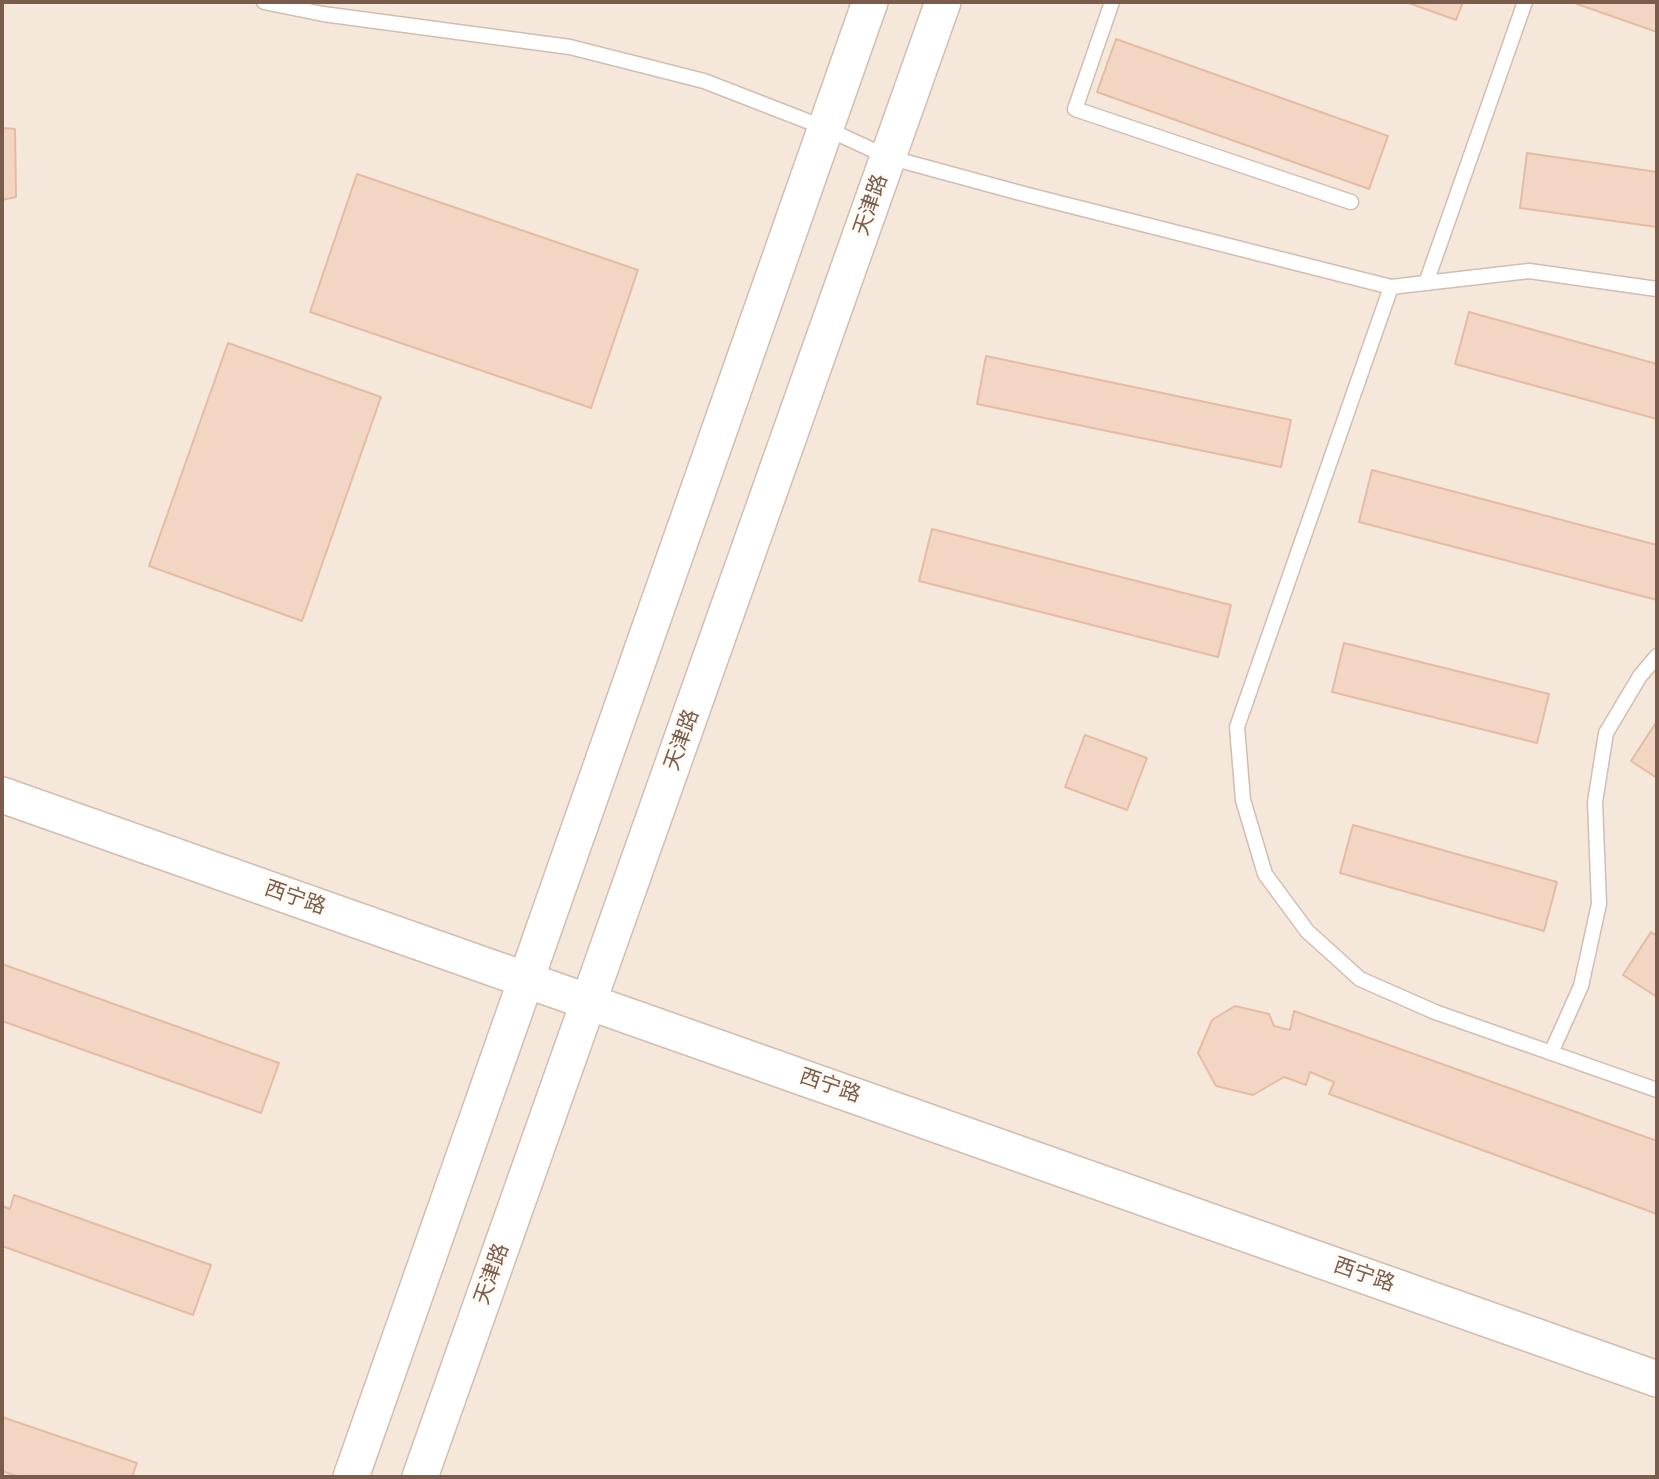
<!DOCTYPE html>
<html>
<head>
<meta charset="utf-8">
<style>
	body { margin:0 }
	#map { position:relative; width:1659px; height:1479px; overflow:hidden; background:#fdf6ec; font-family:"IBM Plex Sans",sans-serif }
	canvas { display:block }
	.frame { position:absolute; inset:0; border:4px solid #7a5c4d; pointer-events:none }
</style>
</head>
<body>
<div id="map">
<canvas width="1659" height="1479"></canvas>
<div class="frame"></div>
</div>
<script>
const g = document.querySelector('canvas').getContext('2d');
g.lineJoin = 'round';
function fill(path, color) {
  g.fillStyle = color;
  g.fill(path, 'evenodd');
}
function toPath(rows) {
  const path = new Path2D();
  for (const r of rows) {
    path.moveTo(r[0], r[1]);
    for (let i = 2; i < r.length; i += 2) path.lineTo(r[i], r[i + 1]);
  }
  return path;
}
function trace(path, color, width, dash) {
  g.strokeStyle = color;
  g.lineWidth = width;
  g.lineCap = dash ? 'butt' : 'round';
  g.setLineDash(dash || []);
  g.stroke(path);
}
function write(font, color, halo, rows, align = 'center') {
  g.font = font + ' "IBM Plex Sans","Noto Sans SC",sans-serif';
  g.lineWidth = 5;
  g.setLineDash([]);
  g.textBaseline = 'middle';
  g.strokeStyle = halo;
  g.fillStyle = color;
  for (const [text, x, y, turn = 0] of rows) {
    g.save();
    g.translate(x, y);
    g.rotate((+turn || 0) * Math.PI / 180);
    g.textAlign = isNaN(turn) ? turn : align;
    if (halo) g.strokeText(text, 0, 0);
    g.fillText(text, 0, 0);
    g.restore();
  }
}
fill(toPath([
	[2,2,1657,2,1657,1477,2,1477]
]), '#f5e8da');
const building = toPath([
	[1406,2,1463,2,1456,20,1406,2],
	[1578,2,1657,2,1657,32,1577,4,1578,2],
	[1116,39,1388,136,1369,189,1097,92,1116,39],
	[2,128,15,129,16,197,2,200,2,128],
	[1527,153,1657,172,1657,227,1520,208,1527,153],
	[357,174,638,270,591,408,310,312,357,174],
	[1469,312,1657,364,1657,419,1455,364,1469,312],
	[228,343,381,397,302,621,149,566,228,343],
	[986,356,1291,420,1281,467,977,404,986,356],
	[1372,470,1657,545,1657,600,1359,522,1372,470],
	[932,529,1231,605,1218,657,919,581,932,529],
	[1344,643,1549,694,1537,743,1332,692,1344,643],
	[1657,721,1657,778,1631,761,1657,721],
	[1085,735,1147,758,1127,810,1065,787,1085,735],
	[1353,825,1557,882,1544,931,1340,873,1353,825],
	[1651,932,1657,936,1657,997,1623,975,1651,932],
	[2,964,279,1063,261,1113,2,1021,2,964],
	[1235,1006,1269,1014,1274,1026,1290,1030,1294,1011,1657,1141,1657,1214,1329,1094,1334,1082,1310,1072,1306,1085,1284,1077,1253,1095,1216,1086,1198,1053,1212,1020,1235,1006],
	[14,1195,211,1265,193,1315,2,1246,2,1206,10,1209,14,1195],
	[2,1417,137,1463,132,1477,20,1477,2,1471,2,1417]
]);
fill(building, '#f3d5c3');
trace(building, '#e6bba3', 2);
const service = toPath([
	[264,2,323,14,570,47,704,81,825,128,888,157,1024,194,1391,287,1529,271,1657,289],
	[1112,2,1075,109,1351,202],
	[1426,283,1525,2],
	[1391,287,1237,727,1243,800,1265,874,1307,931,1360,979,1435,1012,1657,1090],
	[1551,1053,1581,986,1599,904,1595,802,1606,733,1640,676,1657,656]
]);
const tertiary = toPath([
	[2,795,1657,1379],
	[351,1477,870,2],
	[420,1477,943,2]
]);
trace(service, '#d1beb0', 17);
trace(tertiary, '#d1beb0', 38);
trace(service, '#fff', 14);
trace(tertiary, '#fff', 35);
write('21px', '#7a5c4d', '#fffaf3', [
	["天津路",871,205,-71],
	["天津路",682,740,-70],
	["西宁路",295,898,19],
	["西宁路",830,1086,19],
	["天津路",492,1274,-70],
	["西宁路",1364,1275,19]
]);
</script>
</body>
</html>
